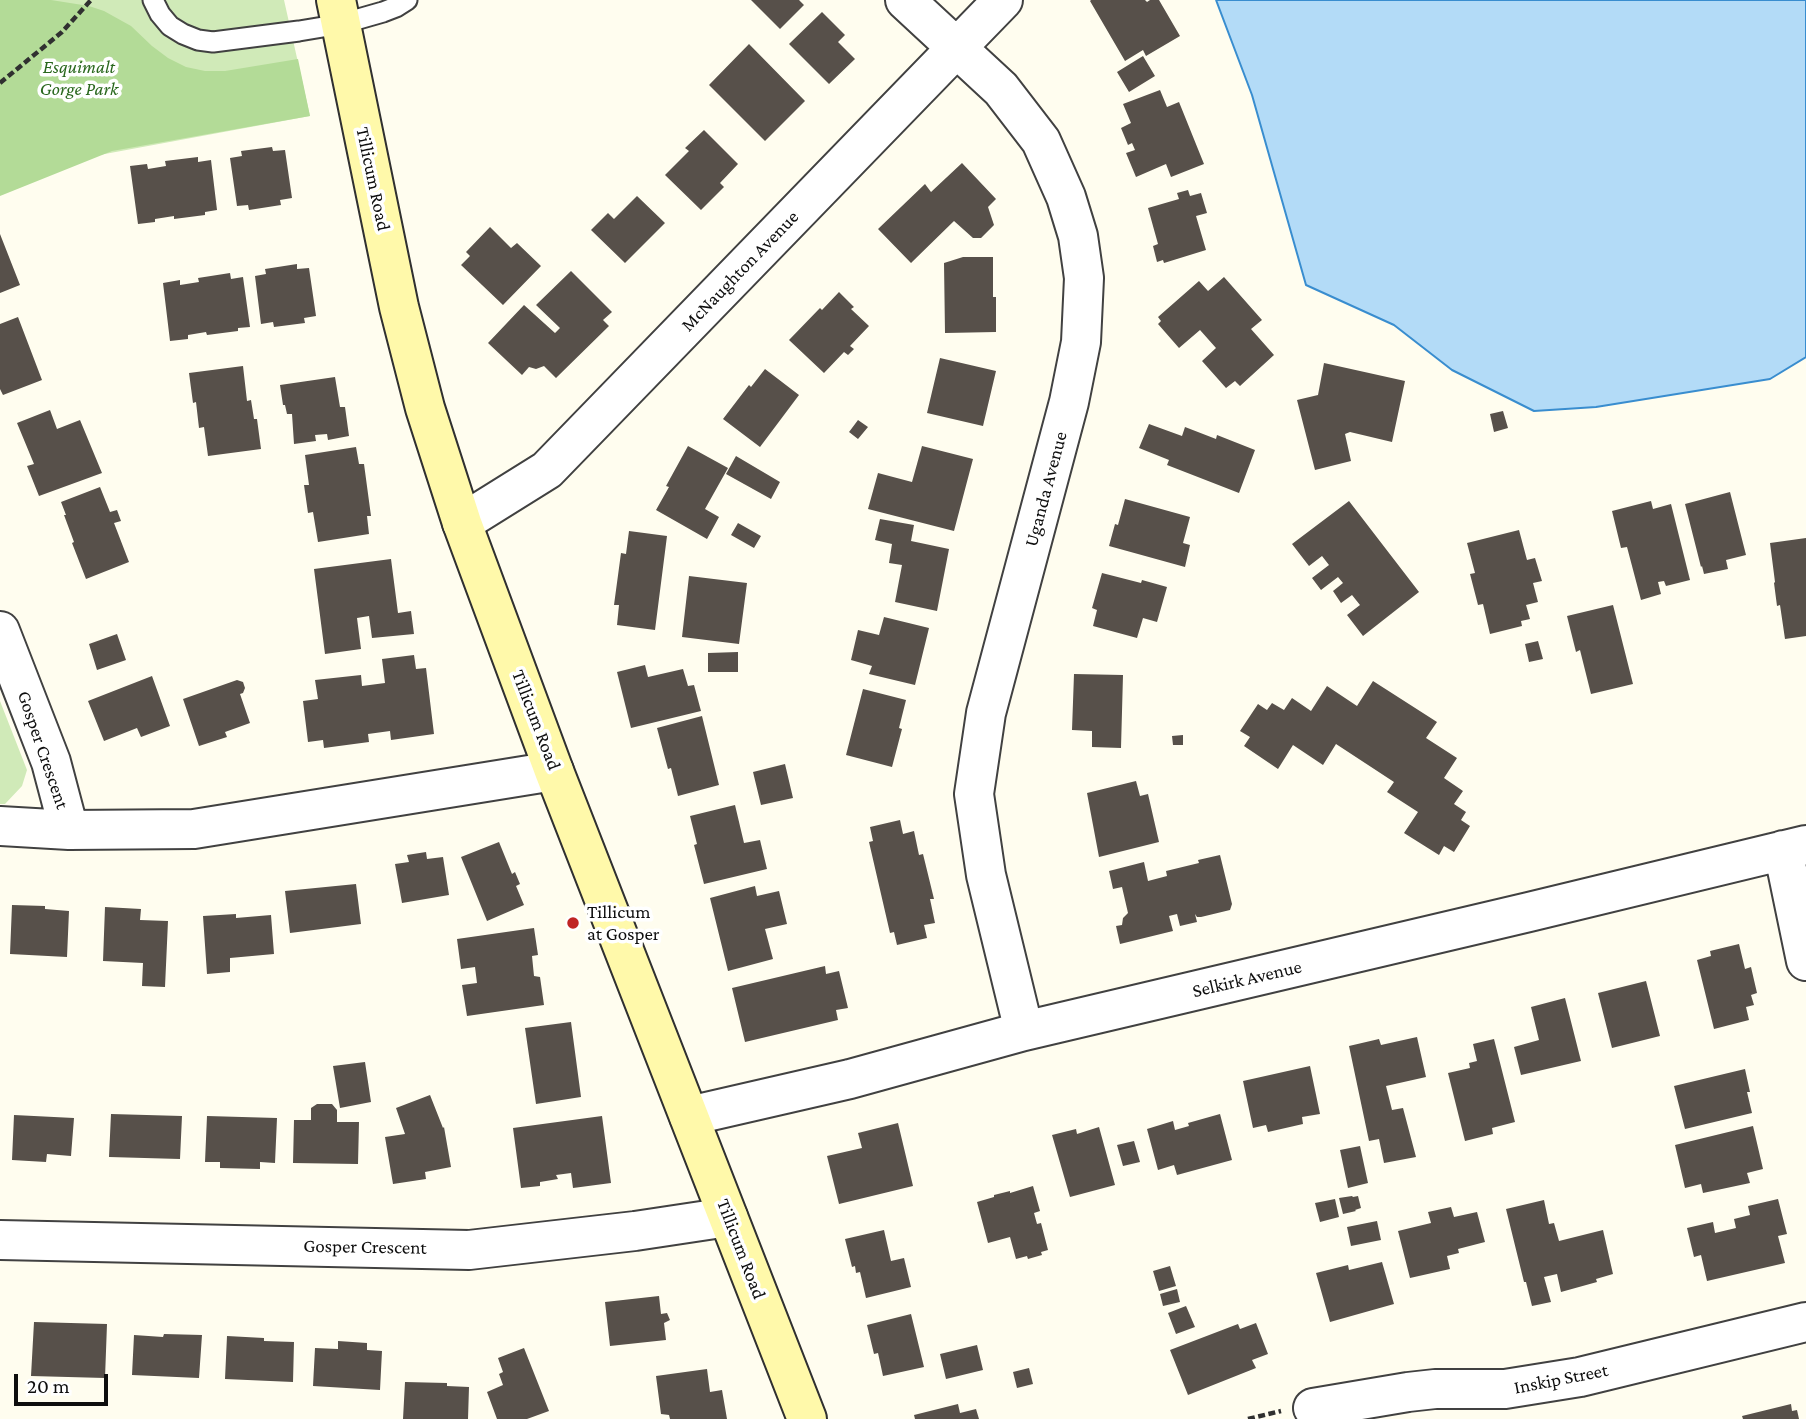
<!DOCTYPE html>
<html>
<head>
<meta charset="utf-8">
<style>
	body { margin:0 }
	#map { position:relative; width:1806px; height:1419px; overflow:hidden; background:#fffdef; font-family:"Crimson Pro",serif }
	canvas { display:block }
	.scale { position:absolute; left:14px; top:1374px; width:94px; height:32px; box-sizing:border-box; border:4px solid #0e0e0e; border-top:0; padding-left:9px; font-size:21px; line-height:24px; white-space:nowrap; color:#0e0e0e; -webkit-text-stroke:5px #fff; paint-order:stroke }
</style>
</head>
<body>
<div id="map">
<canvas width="1806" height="1419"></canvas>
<div class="scale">20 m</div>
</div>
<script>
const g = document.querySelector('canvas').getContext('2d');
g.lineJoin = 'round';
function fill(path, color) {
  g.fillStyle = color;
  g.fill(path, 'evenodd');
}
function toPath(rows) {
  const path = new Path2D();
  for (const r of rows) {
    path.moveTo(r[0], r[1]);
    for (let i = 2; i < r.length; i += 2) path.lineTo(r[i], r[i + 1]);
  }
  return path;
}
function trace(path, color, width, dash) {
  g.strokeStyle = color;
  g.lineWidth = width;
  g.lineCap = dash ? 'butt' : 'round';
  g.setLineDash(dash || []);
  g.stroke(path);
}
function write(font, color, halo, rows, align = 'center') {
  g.font = font + ' "Crimson Pro",serif';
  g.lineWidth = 7;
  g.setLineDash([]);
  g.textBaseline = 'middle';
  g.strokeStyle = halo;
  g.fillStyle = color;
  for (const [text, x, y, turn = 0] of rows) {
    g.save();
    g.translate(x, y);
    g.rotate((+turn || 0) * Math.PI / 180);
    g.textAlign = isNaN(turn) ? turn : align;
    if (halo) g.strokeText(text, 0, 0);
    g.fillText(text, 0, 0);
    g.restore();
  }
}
fill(toPath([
	[0,0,284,0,310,116,94,156],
	[0,701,27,770,22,786,5,804,0,804]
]), '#d0eab8');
fill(toPath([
	[0,0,51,0,89,6,104,11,131,26,152,46,168,58,186,67,205,71,225,71,298,59,310,116,112,151,0,196]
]), '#b3db97');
const water = toPath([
	[1216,0,1806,0,1806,357,1770,379,1596,407,1534,411,1452,370,1394,325,1306,285,1252,95,1216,0]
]);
fill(water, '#b3dbf7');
trace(water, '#398dcf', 2);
fill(toPath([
	[751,0,799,0,804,5,780,29],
	[1091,0,1145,0,1147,2,1150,0,1159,0,1180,36,1146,56,1143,50,1125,61,1090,1],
	[822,12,845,35,838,42,855,59,829,84,789,44],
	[749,44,805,101,765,141,709,85],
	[1143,56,1155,76,1129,92,1117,72],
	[1160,90,1167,107,1179,102,1204,164,1171,177,1166,164,1136,177,1126,153,1135,150,1132,143,1128,145,1121,128,1131,123,1123,104],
	[704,130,738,164,720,183,724,187,701,210,665,175,689,151,685,148],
	[272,147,273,151,285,150,292,198,280,200,281,205,249,210,248,205,237,206,230,158,242,156,241,151],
	[198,157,198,162,211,160,217,210,205,212,205,215,174,219,174,216,155,219,155,222,138,224,130,166,147,164,148,169,166,166,165,161],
	[962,163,996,199,988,207,994,225,981,238,973,238,954,221,911,263,878,229,925,184,931,192],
	[1188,190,1190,196,1201,193,1207,213,1196,216,1206,250,1164,263,1163,260,1157,262,1153,246,1158,244,1148,208,1179,199,1177,193],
	[637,196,665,223,625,263,591,230,608,213,614,219],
	[490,227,511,248,517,243,541,266,503,305,461,265,470,256,466,252],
	[0,234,20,285,0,293],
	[963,257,993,257,993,297,996,297,996,332,945,333,944,263],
	[297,264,297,269,309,268,316,316,304,318,305,323,274,327,273,322,261,324,255,276,266,274,265,269],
	[571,271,612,312,603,320,609,326,556,378,544,366,536,369,529,367,522,375,488,343,524,305,555,333,560,328,536,305],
	[230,273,231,279,243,277,250,327,238,328,238,331,207,335,206,332,188,335,188,339,170,341,163,283,180,280,180,285,199,282,198,278],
	[1224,277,1262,320,1251,329,1274,355,1240,386,1235,381,1226,388,1202,361,1216,348,1200,330,1179,348,1158,324,1161,321,1158,317,1199,281,1208,291],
	[839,292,854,307,851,309,869,326,850,346,854,349,848,355,844,352,824,373,789,340,820,308,822,310],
	[18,317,42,380,3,395,0,389,0,324],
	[940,358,996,371,983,426,927,413],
	[1324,363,1405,381,1392,442,1350,432,1345,434,1351,461,1315,470,1297,400,1318,395],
	[243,366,247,401,251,400,254,419,257,419,261,449,208,456,204,427,199,428,196,402,193,403,189,373],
	[765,369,799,395,760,447,723,419,749,385,751,387],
	[335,377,340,407,345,407,349,436,328,440,327,434,315,435,316,441,294,444,292,414,287,414,285,405,283,405,280,385],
	[50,410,57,429,80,420,102,473,39,496,27,466,34,464,17,423],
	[1503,411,1508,428,1494,432,1490,414],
	[858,420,868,427,858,439,849,432],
	[1149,424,1182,436,1185,427,1216,439,1217,435,1255,450,1239,493,1167,465,1169,460,1139,448],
	[688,446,728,468,705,509,719,517,707,539,656,510,669,487,666,486],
	[922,446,973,459,954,531,868,509,878,473,912,482],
	[356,447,359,464,364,464,371,516,367,516,369,534,318,542,313,512,308,513,304,485,309,485,305,455],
	[736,456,780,482,771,499,726,474],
	[100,487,110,512,117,510,121,521,114,523,129,562,86,579,72,543,74,542,64,515,66,515,61,502],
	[1730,492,1746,555,1726,560,1728,569,1704,574,1702,566,1701,567,1685,504],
	[1125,499,1190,517,1183,543,1190,545,1185,567,1109,546,1115,524,1118,525],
	[1349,501,1419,592,1363,636,1347,615,1360,605,1352,595,1341,603,1333,591,1343,583,1338,577,1321,590,1312,578,1329,565,1322,556,1309,566,1292,544],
	[1651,501,1653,509,1671,504,1690,580,1666,586,1664,581,1658,582,1661,594,1641,600,1627,547,1621,548,1612,511],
	[880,519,914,525,911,541,949,549,937,611,895,602,902,565,889,563,892,544,875,540],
	[738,523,761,536,754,548,731,535],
	[1519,530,1527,560,1535,558,1542,581,1533,583,1538,602,1526,605,1530,619,1521,621,1522,626,1490,634,1483,604,1478,605,1470,574,1475,573,1467,543],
	[629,531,667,536,655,630,617,625,619,605,614,605,621,553,626,554],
	[1806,538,1806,636,1785,639,1780,605,1777,606,1774,583,1775,582,1770,543],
	[391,559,398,613,411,611,414,634,372,638,369,616,357,618,361,649,325,654,314,569],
	[1102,573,1141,583,1142,580,1167,587,1157,622,1143,618,1137,638,1093,626,1097,610,1092,608],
	[689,576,747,583,739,644,682,637],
	[1613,605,1633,684,1591,694,1580,650,1576,652,1567,616],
	[884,617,929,628,915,685,869,674,872,666,851,660,858,630,879,635],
	[117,634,126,660,97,670,89,644],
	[1538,641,1543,659,1529,662,1525,644],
	[738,652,738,672,708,672,708,653],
	[414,655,416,669,426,668,434,734,391,740,390,731,368,734,369,742,324,748,323,740,308,742,303,701,318,699,315,680,361,675,362,686,385,683,382,659],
	[645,665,648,677,683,669,688,686,694,685,701,711,631,728,617,672],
	[1074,674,1123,675,1121,748,1092,747,1092,731,1072,730],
	[152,676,170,726,141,737,137,728,104,741,88,701],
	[237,680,243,682,245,688,243,693,240,694,250,723,225,732,227,737,199,746,183,699],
	[1373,681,1437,722,1426,738,1457,758,1444,778,1463,791,1454,804,1466,812,1461,820,1470,826,1454,852,1444,846,1439,855,1404,833,1418,812,1387,792,1394,782,1336,744,1323,765,1293,745,1278,769,1244,746,1250,737,1240,731,1258,704,1267,710,1272,703,1284,710,1292,698,1311,711,1327,686,1357,706],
	[863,689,906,700,899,728,902,729,892,767,846,755],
	[702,716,719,785,678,796,671,768,668,769,657,728],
	[1183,735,1183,745,1173,745,1172,736],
	[785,764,793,798,761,805,753,772],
	[1136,781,1140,796,1148,794,1159,842,1099,857,1087,793],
	[735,805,744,843,760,840,767,869,704,884,694,845,697,844,690,816],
	[900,820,903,834,914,831,919,855,923,854,934,899,930,899,935,923,924,925,927,938,897,945,894,932,890,933,869,842,873,841,870,827],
	[499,842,512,874,515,872,520,884,516,886,524,905,487,921,461,857],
	[426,852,427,859,443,857,449,895,402,903,395,864,409,862,407,855],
	[1220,855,1232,904,1230,910,1201,917,1197,917,1195,914,1197,922,1180,926,1177,914,1169,916,1173,931,1120,944,1116,926,1122,925,1123,918,1128,913,1122,887,1113,889,1109,871,1144,862,1148,881,1167,876,1166,871,1199,863,1198,860],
	[356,884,361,924,290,933,285,891],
	[755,886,757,896,779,891,787,924,765,929,773,959,728,971,710,898],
	[12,905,45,906,45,909,69,911,67,957,10,954],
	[105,907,141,909,140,920,168,921,165,987,142,986,143,963,103,961],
	[236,914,236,918,271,915,274,954,230,958,230,972,207,974,203,916],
	[534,928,538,955,532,956,534,976,540,977,544,1005,467,1016,462,985,477,983,475,967,461,969,457,939],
	[1739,944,1745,969,1751,967,1757,993,1751,995,1754,1005,1746,1007,1749,1020,1714,1029,1697,960,1711,956,1710,951],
	[825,966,826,974,839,971,848,1008,836,1010,838,1020,745,1042,732,988],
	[1646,981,1660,1036,1612,1048,1598,993],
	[1565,998,1581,1061,1521,1075,1514,1047,1539,1040,1531,1007],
	[571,1022,581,1097,536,1104,525,1028],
	[1417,1037,1426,1077,1386,1086,1392,1110,1403,1108,1416,1157,1384,1163,1379,1139,1369,1141,1349,1046,1379,1039,1381,1045],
	[1494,1039,1515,1122,1492,1128,1493,1134,1465,1141,1448,1073,1470,1068,1469,1063,1477,1061,1473,1044],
	[365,1062,371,1102,340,1108,333,1066],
	[1310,1066,1320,1114,1302,1117,1303,1124,1268,1132,1266,1125,1253,1128,1243,1081],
	[1745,1069,1750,1092,1747,1092,1752,1113,1685,1129,1674,1086],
	[430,1095,443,1128,444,1127,451,1167,425,1172,426,1179,393,1184,385,1137,405,1134,396,1108],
	[317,1104,332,1104,337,1110,337,1122,359,1122,358,1164,293,1163,294,1120,311,1120,311,1108],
	[111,1114,182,1116,180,1159,109,1157],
	[1220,1114,1232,1160,1177,1175,1174,1165,1158,1170,1147,1129,1173,1121,1175,1130,1189,1126,1188,1123],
	[14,1115,74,1118,71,1156,47,1154,46,1162,12,1160],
	[207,1116,277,1118,275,1163,260,1162,260,1169,220,1168,220,1162,205,1162],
	[602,1116,611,1183,573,1188,571,1173,556,1175,558,1179,540,1182,540,1186,521,1188,513,1128],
	[898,1123,913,1186,839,1204,827,1156,862,1148,858,1133],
	[1753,1126,1763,1169,1747,1173,1750,1183,1703,1193,1701,1184,1685,1188,1675,1145],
	[1099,1127,1115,1185,1070,1197,1052,1135,1076,1129,1077,1134],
	[1134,1141,1140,1162,1123,1166,1117,1145],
	[1360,1146,1368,1183,1348,1188,1340,1150],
	[1033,1186,1040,1211,1034,1213,1037,1224,1041,1223,1048,1250,1041,1252,1042,1255,1028,1259,1027,1256,1016,1259,1010,1237,988,1243,977,1202,994,1197,994,1195,1010,1191,1010,1193],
	[1352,1196,1353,1197,1358,1196,1361,1208,1355,1210,1356,1211,1343,1214,1339,1198],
	[1335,1199,1339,1217,1320,1222,1315,1203],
	[1778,1199,1787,1234,1778,1236,1785,1263,1707,1281,1701,1255,1694,1257,1687,1228,1713,1222,1715,1233,1736,1228,1734,1219,1750,1215,1748,1206],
	[1544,1200,1549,1224,1554,1223,1559,1241,1603,1230,1613,1274,1596,1279,1597,1282,1561,1292,1557,1274,1544,1277,1551,1302,1532,1306,1526,1282,1524,1282,1506,1209],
	[1451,1207,1454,1217,1477,1212,1485,1242,1458,1249,1459,1253,1447,1256,1450,1269,1410,1278,1398,1231,1431,1223,1428,1212],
	[1377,1221,1381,1240,1351,1246,1347,1227],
	[884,1230,891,1261,904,1258,911,1287,866,1298,860,1272,856,1273,855,1266,852,1267,845,1239],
	[1382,1262,1394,1304,1330,1322,1316,1273,1348,1265,1349,1270],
	[1170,1266,1176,1286,1159,1291,1153,1271],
	[1177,1289,1180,1302,1163,1306,1160,1294],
	[659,1296,661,1314,667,1313,670,1320,664,1323,666,1340,610,1346,605,1302],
	[1186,1306,1195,1327,1176,1334,1168,1313],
	[911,1314,924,1367,883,1376,878,1353,874,1354,867,1325],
	[34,1322,107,1324,105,1378,31,1376],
	[1256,1323,1268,1354,1252,1360,1256,1368,1188,1395,1170,1350,1238,1324,1240,1329],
	[164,1334,202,1335,199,1378,132,1375,134,1335,163,1337],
	[227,1336,264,1338,264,1341,294,1342,293,1382,225,1379],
	[338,1341,367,1343,367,1350,382,1351,380,1390,313,1386,315,1348,338,1349],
	[977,1345,983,1370,946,1379,940,1354],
	[524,1348,549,1411,527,1419,497,1419,487,1392,503,1385,499,1374,503,1372,498,1358],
	[1029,1368,1033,1384,1017,1388,1013,1372],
	[707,1369,710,1392,722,1390,727,1419,670,1419,669,1415,661,1414,656,1376],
	[405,1382,447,1383,447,1386,469,1387,468,1419,403,1419],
	[958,1404,960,1413,976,1409,979,1419,915,1419,914,1415],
	[1791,1404,1792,1411,1797,1410,1799,1419,1743,1419,1742,1416]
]), '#57504a');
const lane = toPath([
	[153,0,160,14,170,26,183,34,198,40,213,42,299,31,341,24,383,12,396,7,407,0]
]);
const street = toPath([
	[905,0,1001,89,1041,141,1066,197,1078,236,1084,278,1081,342,1069,402,986,713,974,794,986,875,1024,1031],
	[462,523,547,470,1003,0],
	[0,631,51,762,69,830],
	[0,826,69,830,194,829,554,771],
	[1783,850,1806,961],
	[689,1116,850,1079,1024,1031,1529,912,1806,845],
	[0,1240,469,1250,635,1231,728,1217],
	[1313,1408,1408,1392,1435,1389,1505,1389,1580,1377,1806,1322]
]);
const secondary = toPath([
	[336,0,399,307,425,408,462,523,554,771,807,1419]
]);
trace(lane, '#414141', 23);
trace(street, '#414141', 42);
trace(secondary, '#303030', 42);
trace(toPath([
	[0,83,62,32,91,0],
	[1248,1419,1281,1411]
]), '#303030', 4.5, [7, 3.5]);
trace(lane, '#fff', 19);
trace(street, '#fff', 38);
trace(secondary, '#fff9aa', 38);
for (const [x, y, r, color] of [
	[573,923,7,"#c02424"]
]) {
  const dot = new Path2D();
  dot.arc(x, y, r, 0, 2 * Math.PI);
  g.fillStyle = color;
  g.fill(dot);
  trace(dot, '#fff', 2.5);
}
write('italic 19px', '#29671d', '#fff', [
	["Esquimalt",79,67],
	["Gorge Park",79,89]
]);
write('19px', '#0e0e0e', '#fff', [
	["Tillicum Road",373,179,78],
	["McNaughton Avenue",740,271,-46],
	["Uganda Avenue",1046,489,-75],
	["Tillicum Road",536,720,69],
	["Gosper Crescent",43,750,71],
	["Selkirk Avenue",1247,979,-13],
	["Gosper Crescent",365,1247,1],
	["Tillicum Road",741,1249,69],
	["Inskip Street",1561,1379,-11]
]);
write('19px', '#0e0e0e', '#fff', [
	["Tillicum",587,912],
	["at Gosper",587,934]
], 'left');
</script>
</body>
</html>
